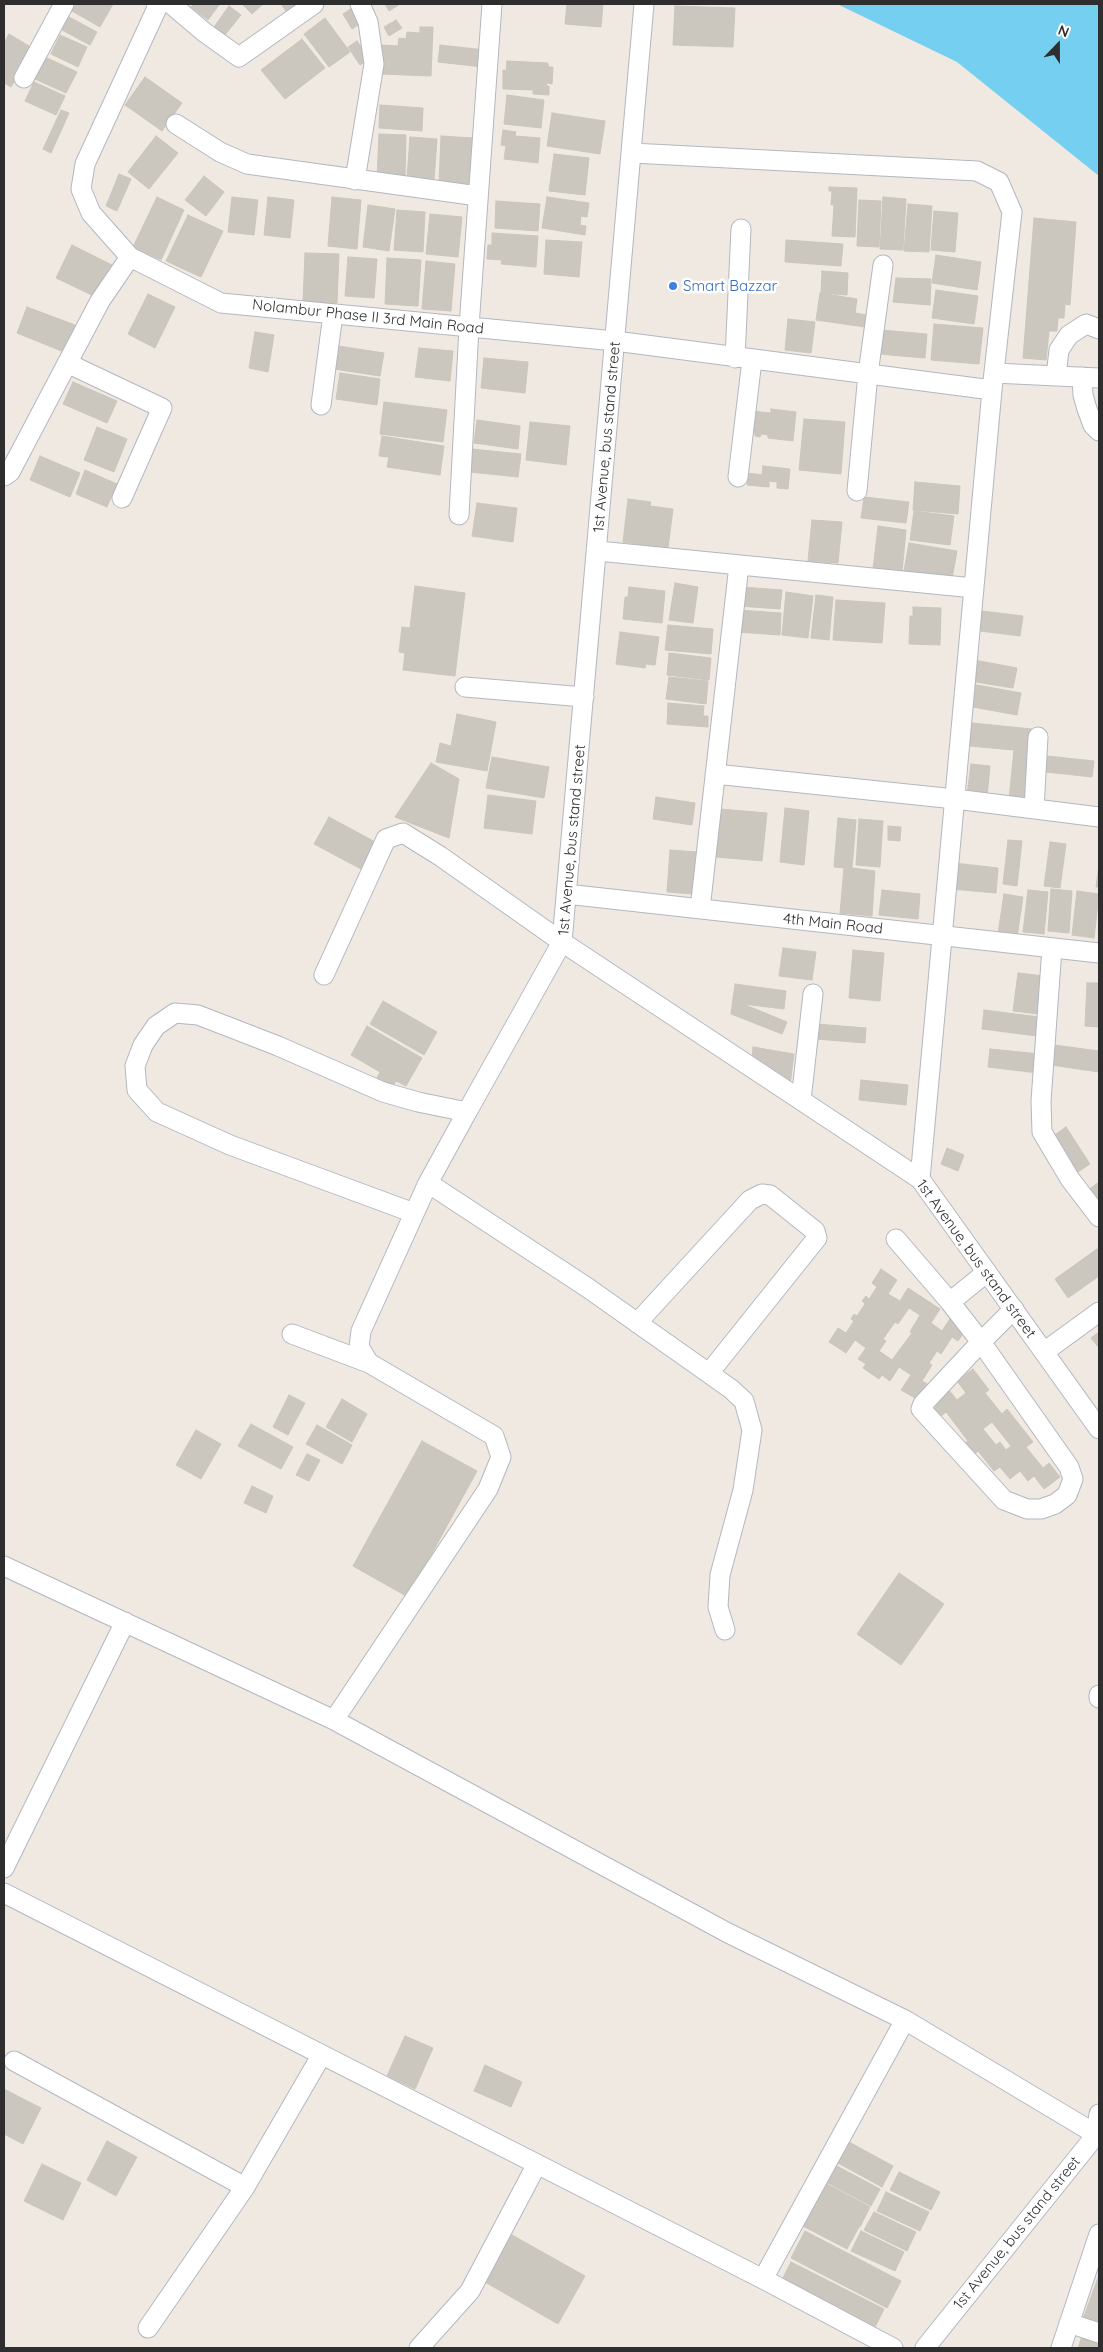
<!DOCTYPE html>
<html>
<head>
<meta charset="utf-8">
<style>
	body { margin:0 }
	#map { position:relative; width:1103px; height:2352px; overflow:hidden; background:#efe9e1; font-family:Quicksand,sans-serif }
	canvas { display:block }
	.frame { position:absolute; inset:0; border:5px solid #2e2e2e; pointer-events:none }
	.north { position:absolute; left:1033px; top:20px; width:50px; height:50px; -webkit-text-stroke:4px #fff; paint-order:stroke; rotate:22deg; font-size:14px; font-weight:700; line-height:20px; text-align:center; color:#2e2e2e }
	.north::after { content:''; display:block; margin:auto; width:18px; height:22px; background:#2e2e2e; clip-path:polygon(50% 0,100% 100%,50% 72%,0 100%) }
</style>
</head>
<body>
<div id="map">
<canvas width="1103" height="2352"></canvas>
<div class="frame"></div>
<div class="north">N</div>
</div>
<script>
const g = document.querySelector('canvas').getContext('2d');
g.lineJoin = 'round';
function fill(path, color) {
  g.fillStyle = color;
  g.fill(path, 'evenodd');
}
function toPath(rows) {
  const path = new Path2D();
  for (const r of rows) {
    path.moveTo(r[0], r[1]);
    for (let i = 2; i < r.length; i += 2) path.lineTo(r[i], r[i + 1]);
  }
  return path;
}
function trace(path, color, width, dash) {
  g.strokeStyle = color;
  g.lineWidth = width;
  g.lineCap = dash ? 'butt' : 'round';
  g.setLineDash(dash || []);
  g.stroke(path);
}
function write(font, color, halo, rows, align = 'center') {
  g.font = font + ' Quicksand,sans-serif';
  g.lineWidth = 5;
  g.setLineDash([]);
  g.textBaseline = 'middle';
  g.strokeStyle = halo;
  g.fillStyle = color;
  for (const [text, x, y, turn = 0] of rows) {
    g.save();
    g.translate(x, y);
    g.rotate((+turn || 0) * Math.PI / 180);
    g.textAlign = isNaN(turn) ? turn : align;
    if (halo) g.strokeText(text, 0, 0);
    g.fillText(text, 0, 0);
    g.restore();
  }
}
fill(toPath([
	[837,4,1099,4,1099,176,957,62]
]), '#75cff0');
const building = toPath([
	[76,4,113,4,100,27,72,11,76,4],
	[194,4,218,4,219,5,208,20,191,7,194,4],
	[242,4,261,4,262,5,252,14,242,4],
	[281,4,296,4,286,11,281,4],
	[385,4,400,4,389,11,385,4],
	[567,4,603,4,601,27,565,24,567,4],
	[229,6,241,15,225,35,214,27,229,6],
	[675,6,735,8,733,47,673,45,675,6],
	[352,8,361,23,352,29,343,14,352,8],
	[69,17,97,32,90,45,62,30,69,17],
	[325,18,350,52,329,67,304,34,325,18],
	[396,20,402,28,389,36,384,27,396,20],
	[420,27,433,27,431,76,381,74,382,45,398,46,399,38,406,39,407,32,420,33,420,27],
	[9,34,34,49,11,87,4,83,4,43,9,34],
	[60,35,87,47,78,67,51,54,60,35],
	[302,39,325,68,285,99,261,70,302,39],
	[357,41,369,59,360,65,348,47,357,41],
	[440,45,485,50,483,67,438,62,440,45],
	[45,57,77,72,66,93,35,79,45,57],
	[507,61,548,63,548,67,553,67,552,84,547,83,546,86,549,86,549,95,533,94,533,90,503,89,503,70,506,71,507,61],
	[145,77,182,103,162,131,125,105,145,77],
	[34,82,65,96,56,115,25,101,34,82],
	[507,95,544,100,541,128,504,124,507,95],
	[380,105,423,108,422,131,379,128,380,105],
	[61,110,69,113,51,153,43,149,61,110],
	[552,113,605,121,600,154,547,146,552,113],
	[503,130,516,132,515,136,540,138,538,163,504,159,506,146,501,145,503,130],
	[379,134,406,135,405,180,377,179,379,134],
	[156,136,178,153,149,189,128,172,156,136],
	[441,136,473,138,470,184,439,183,441,136],
	[410,137,437,139,434,180,407,178,410,137],
	[554,154,589,158,585,195,549,191,554,154],
	[119,174,131,179,117,211,106,206,119,174],
	[204,176,224,192,206,216,185,200,204,176],
	[829,187,857,188,855,237,832,236,834,205,831,205,832,191,829,191,829,187],
	[157,197,184,210,161,260,133,247,157,197],
	[232,197,258,200,254,235,228,232,232,197],
	[268,197,294,200,290,238,264,235,268,197],
	[332,197,361,200,357,249,328,246,332,197],
	[547,197,589,203,587,217,581,216,580,225,586,226,585,235,542,228,547,197],
	[883,197,906,199,903,250,880,249,883,197],
	[859,200,881,201,879,247,857,246,859,200],
	[496,201,540,204,538,231,495,228,496,201],
	[908,204,932,206,929,252,904,251,908,204],
	[368,205,395,209,389,251,363,247,368,205],
	[397,210,425,212,423,252,394,250,397,210],
	[934,211,958,213,955,252,931,250,934,211],
	[430,214,462,217,458,257,426,254,430,214],
	[188,215,223,231,201,277,166,261,188,215],
	[1034,218,1076,222,1070,305,1065,304,1064,318,1058,318,1057,331,1049,331,1046,360,1023,358,1034,218],
	[492,233,538,236,536,267,501,264,502,260,487,259,488,245,492,245,492,233],
	[546,240,582,242,579,277,544,274,546,240],
	[786,240,843,244,841,266,785,262,786,240],
	[72,245,112,265,96,297,56,278,72,245],
	[305,253,339,254,337,303,303,302,305,253],
	[936,255,981,262,977,290,932,283,936,255],
	[348,257,377,259,374,298,345,296,348,257],
	[387,258,421,260,418,306,385,304,387,258],
	[426,261,455,264,451,311,422,309,426,261],
	[822,271,848,273,847,295,821,293,822,271],
	[896,278,931,279,930,305,893,302,896,278],
	[936,290,978,296,974,324,932,318,936,290],
	[820,293,857,299,855,313,867,315,865,327,816,320,820,293],
	[148,294,175,307,155,348,128,334,148,294],
	[27,307,75,325,64,352,17,333,27,307],
	[788,319,815,322,811,353,785,350,788,319],
	[934,324,983,328,979,364,931,360,934,324],
	[881,330,927,334,925,358,879,354,881,330],
	[255,332,274,335,268,372,249,368,255,332],
	[338,346,384,353,380,376,334,369,338,346],
	[419,348,453,351,450,381,415,377,419,348],
	[484,358,528,362,525,393,481,388,484,358],
	[340,373,380,379,377,405,336,399,340,373],
	[73,382,117,401,107,423,63,404,73,382],
	[384,402,447,410,443,442,380,434,384,402],
	[771,409,796,412,793,441,768,438,768,435,761,434,760,437,755,436,755,433,748,432,750,411,771,413,771,409],
	[804,419,845,422,841,474,799,470,804,419],
	[477,420,520,426,518,449,474,443,477,420],
	[530,422,570,426,566,465,526,460,530,422],
	[97,427,127,439,114,472,84,460,97,427],
	[382,436,444,446,440,475,387,467,389,457,379,456,382,436],
	[472,449,521,454,518,477,470,472,472,449],
	[40,456,80,473,70,497,30,480,40,456],
	[763,466,790,469,788,489,777,488,777,482,769,481,769,487,747,485,748,473,762,475,763,466],
	[85,470,117,484,107,507,76,494,85,470],
	[915,482,960,486,958,514,913,510,915,482],
	[864,497,909,502,906,523,861,518,864,497],
	[628,499,651,502,650,506,673,509,668,548,623,542,628,499],
	[477,503,517,508,513,542,472,536,477,503],
	[914,511,954,516,950,545,910,540,914,511],
	[812,520,842,522,838,563,808,561,812,520],
	[878,526,906,530,902,572,873,569,878,526],
	[909,543,957,551,952,579,904,571,909,543],
	[675,583,698,587,693,623,669,620,675,583],
	[415,586,465,593,455,676,403,670,405,653,399,652,402,627,410,628,415,586],
	[629,587,665,591,662,623,623,619,625,597,628,597,629,587],
	[741,587,782,590,780,609,739,606,741,587],
	[786,592,813,596,808,638,782,635,786,592],
	[816,595,833,597,829,640,811,638,816,595],
	[836,600,885,603,882,643,833,640,836,600],
	[913,607,941,608,940,645,909,644,910,616,913,616,913,607],
	[738,610,781,613,780,635,736,632,738,610],
	[974,610,1023,616,1020,636,972,630,974,610],
	[668,625,713,629,711,654,665,650,668,625],
	[620,632,659,637,655,665,646,664,645,668,616,664,620,632],
	[669,653,711,658,709,680,667,675,669,653],
	[974,660,1017,668,1013,688,970,681,974,660],
	[669,677,708,681,706,704,666,699,669,677],
	[971,684,1021,693,1017,715,967,706,971,684],
	[668,703,704,706,703,716,708,716,708,727,667,724,668,703],
	[457,714,496,722,487,771,436,762,440,743,451,746,457,714],
	[972,723,1032,729,1026,801,1009,799,1014,750,969,746,972,723],
	[1047,756,1094,761,1092,777,1046,772,1047,756],
	[492,757,549,767,544,798,486,788,492,757],
	[431,763,459,779,449,838,395,817,431,763],
	[971,764,990,766,987,797,967,795,971,764],
	[488,795,536,801,532,834,484,828,488,795],
	[656,797,695,803,692,825,653,819,656,797],
	[785,808,809,811,804,865,780,862,785,808],
	[720,809,767,813,762,861,716,857,720,809],
	[329,817,377,843,363,870,314,844,329,817],
	[838,818,856,820,852,868,875,871,872,916,840,913,844,868,834,867,838,818],
	[859,819,883,821,880,867,856,865,859,819],
	[888,826,901,827,900,841,888,840,888,826],
	[1008,840,1022,841,1017,886,1003,884,1008,840],
	[1050,842,1066,844,1060,888,1044,886,1050,842],
	[670,850,697,852,694,894,667,892,670,850],
	[954,863,998,868,996,893,951,889,954,863],
	[1099,865,1099,887,1096,887,1099,865],
	[1051,889,1072,891,1069,933,1048,931,1051,889],
	[882,890,920,894,918,919,879,915,882,890],
	[1028,890,1048,892,1044,934,1023,932,1028,890],
	[1077,891,1099,894,1094,938,1072,935,1077,891],
	[1004,894,1023,897,1017,937,998,934,1004,894],
	[783,948,816,952,812,980,779,976,783,948],
	[853,950,884,953,880,1001,849,998,853,950],
	[1018,973,1044,976,1039,1014,1013,1011,1018,973],
	[1087,983,1099,983,1099,1027,1085,1026,1087,983],
	[735,984,786,991,784,1009,743,1004,787,1022,782,1034,731,1014,735,984],
	[383,1001,437,1032,424,1055,370,1024,383,1001],
	[984,1010,1039,1017,1037,1036,982,1029,984,1010],
	[817,1024,866,1028,865,1043,816,1039,817,1024],
	[367,1026,422,1058,406,1086,396,1081,391,1089,376,1080,380,1072,351,1055,367,1026],
	[1054,1045,1099,1051,1099,1072,1051,1065,1054,1045],
	[753,1047,794,1054,790,1085,752,1060,753,1047],
	[990,1049,1040,1054,1038,1073,988,1067,990,1049],
	[861,1080,908,1085,906,1105,859,1100,861,1080],
	[1066,1127,1090,1164,1075,1174,1050,1138,1066,1127],
	[947,1148,964,1155,958,1171,941,1164,947,1148],
	[1099,1182,1099,1207,1087,1191,1099,1182],
	[1097,1249,1099,1252,1099,1276,1068,1298,1055,1279,1097,1249],
	[881,1269,897,1280,888,1294,900,1301,908,1288,940,1309,931,1323,942,1331,951,1317,967,1328,958,1341,952,1337,941,1354,937,1351,929,1363,932,1365,922,1381,927,1384,917,1399,901,1390,911,1375,899,1367,890,1381,882,1375,879,1379,863,1368,866,1364,858,1359,866,1348,855,1340,846,1353,829,1342,838,1328,846,1333,854,1321,851,1319,854,1314,857,1316,865,1304,862,1301,866,1296,869,1299,877,1287,872,1283,881,1269],
	[909,1308,920,1315,910,1332,912,1333,892,1360,879,1351,886,1341,883,1339,895,1322,898,1324,909,1308],
	[1099,1332,1099,1348,1091,1338,1099,1332],
	[973,1369,989,1390,985,1393,1002,1414,1007,1409,1033,1442,1026,1447,1043,1468,1049,1463,1060,1477,1044,1489,1034,1476,1028,1481,1020,1471,1010,1479,1000,1467,994,1471,978,1451,974,1455,965,1443,968,1441,946,1412,940,1417,934,1409,936,1407,932,1401,948,1389,957,1400,966,1393,957,1381,973,1369],
	[992,1422,1011,1446,1006,1450,1000,1442,996,1445,983,1429,992,1422],
	[289,1395,305,1403,288,1435,273,1427,289,1395],
	[342,1399,367,1414,352,1442,326,1427,342,1399],
	[251,1424,293,1447,281,1469,238,1446,251,1424],
	[317,1425,352,1445,342,1464,306,1444,317,1425],
	[196,1430,221,1444,201,1479,176,1465,196,1430],
	[422,1441,477,1471,408,1597,353,1566,422,1441],
	[307,1454,320,1460,309,1481,296,1475,307,1454],
	[252,1486,273,1496,266,1513,244,1503,252,1486],
	[899,1573,944,1604,901,1665,857,1634,899,1573],
	[405,2036,433,2048,415,2089,387,2076,405,2036],
	[485,2065,522,2082,511,2107,474,2091,485,2065],
	[4,2089,41,2108,23,2144,4,2134,4,2089],
	[107,2141,137,2157,116,2196,87,2180,107,2141],
	[849,2142,893,2166,882,2187,838,2163,849,2142],
	[42,2164,81,2183,63,2220,24,2201,42,2164],
	[835,2165,880,2189,871,2206,826,2182,835,2165],
	[899,2172,940,2192,931,2210,890,2190,899,2172],
	[825,2183,870,2207,860,2227,814,2203,825,2183],
	[886,2192,929,2212,920,2231,877,2211,886,2192],
	[814,2204,859,2227,847,2249,803,2226,814,2204],
	[874,2212,916,2232,907,2251,864,2230,874,2212],
	[805,2231,901,2281,887,2308,791,2258,805,2231],
	[861,2231,904,2252,895,2271,851,2251,861,2231],
	[512,2235,585,2276,558,2324,485,2282,512,2235],
	[791,2262,884,2309,874,2329,781,2282,791,2262],
	[1099,2275,1099,2325,1083,2319,1099,2275],
	[1082,2336,1099,2342,1099,2348,1078,2348,1082,2336]
]);
fill(building, '#cbc7bf');
trace(building, '#cbc5ba', 1);
const minor = toPath([
	[156,4,157,8,85,164,81,189,91,213,130,257,221,303,615,341,992,390],
	[171,4,204,32,239,57,314,4],
	[24,78,64,4],
	[176,124,220,152,247,164,478,196],
	[632,153,977,171,999,182,1012,212,992,390,920,1179],
	[355,180,374,64,368,22,360,4],
	[735,358,741,229],
	[67,363,162,408,122,498],
	[994,373,1099,378],
	[1056,376,1059,350,1069,335,1086,324,1099,329],
	[1082,377,1083,395,1087,409,1093,425,1099,431],
	[321,405,333,314],
	[4,476,10,472,100,301,130,257],
	[738,477,752,360],
	[857,491,868,374,883,265],
	[459,515,469,327,492,4],
	[598,551,974,588],
	[465,687,584,697],
	[715,774,955,799,1099,817],
	[1034,809,1038,737],
	[566,894,1099,953],
	[700,909,739,565],
	[1052,948,1041,1101,1042,1132,1070,1179,1099,1217],
	[324,975,386,839,403,833,440,856,562,942,920,1179,1099,1429],
	[801,1100,813,994],
	[428,1183,588,1288,731,1389,744,1401,752,1430,743,1490,720,1575,718,1607,725,1630],
	[414,1213,230,1145,157,1112,137,1090,135,1066,143,1045,156,1026,175,1013,198,1015,278,1046,383,1092,418,1102,467,1112,562,942,644,4],
	[896,1239,950,1302],
	[987,1272,950,1302,981,1342,1069,1467,1073,1479,1067,1495,1055,1504,1041,1509,1027,1509,1004,1500,921,1409,923,1404,981,1342,1014,1309],
	[637,1323,750,1200,762,1194,770,1195,815,1231,817,1238,709,1373],
	[292,1334,369,1363],
	[1044,1352,1099,1312],
	[4,1566,334,1720,728,1933,905,2020,1099,2136],
	[1099,1695,1099,1698],
	[334,1720,488,1489,501,1457,494,1436,369,1363,359,1347,361,1331,428,1183,467,1112],
	[4,1868,125,1622],
	[4,1893,763,2279,893,2348],
	[14,2061,245,2187],
	[763,2279,905,2020],
	[1069,2323,1099,2333],
	[148,2328,245,2187,321,2056],
	[419,2348,470,2291,537,2164],
	[925,2348,1096,2135,1099,2114],
	[1061,2348,1099,2234]
]);
trace(minor, '#b4b7c1', 21);
trace(minor, '#fff', 19);
for (const [x, y, r, color] of [
	[673,286,5,"#3f7fe0"]
]) {
  const dot = new Path2D();
  dot.arc(x, y, r, 0, 2 * Math.PI);
  g.fillStyle = color;
  g.fill(dot);
  trace(dot, '#fff', 2);
}
write('15px', '#366cbe', '#fff', [
	["Smart Bazzar",683,286]
], 'left');
write('15px', '#2e2e2e', '#fff', [
	["Nolambur Phase II 3rd Main Road",368,317,6],
	["1st Avenue, bus stand street",607,437,-85],
	["1st Avenue, bus stand street",572,840,-85],
	["4th Main Road",833,924,6],
	["1st Avenue, bus stand street",976,1259,54],
	["1st Avenue, bus stand street",1017,2233,-51]
]);
</script>
</body>
</html>
